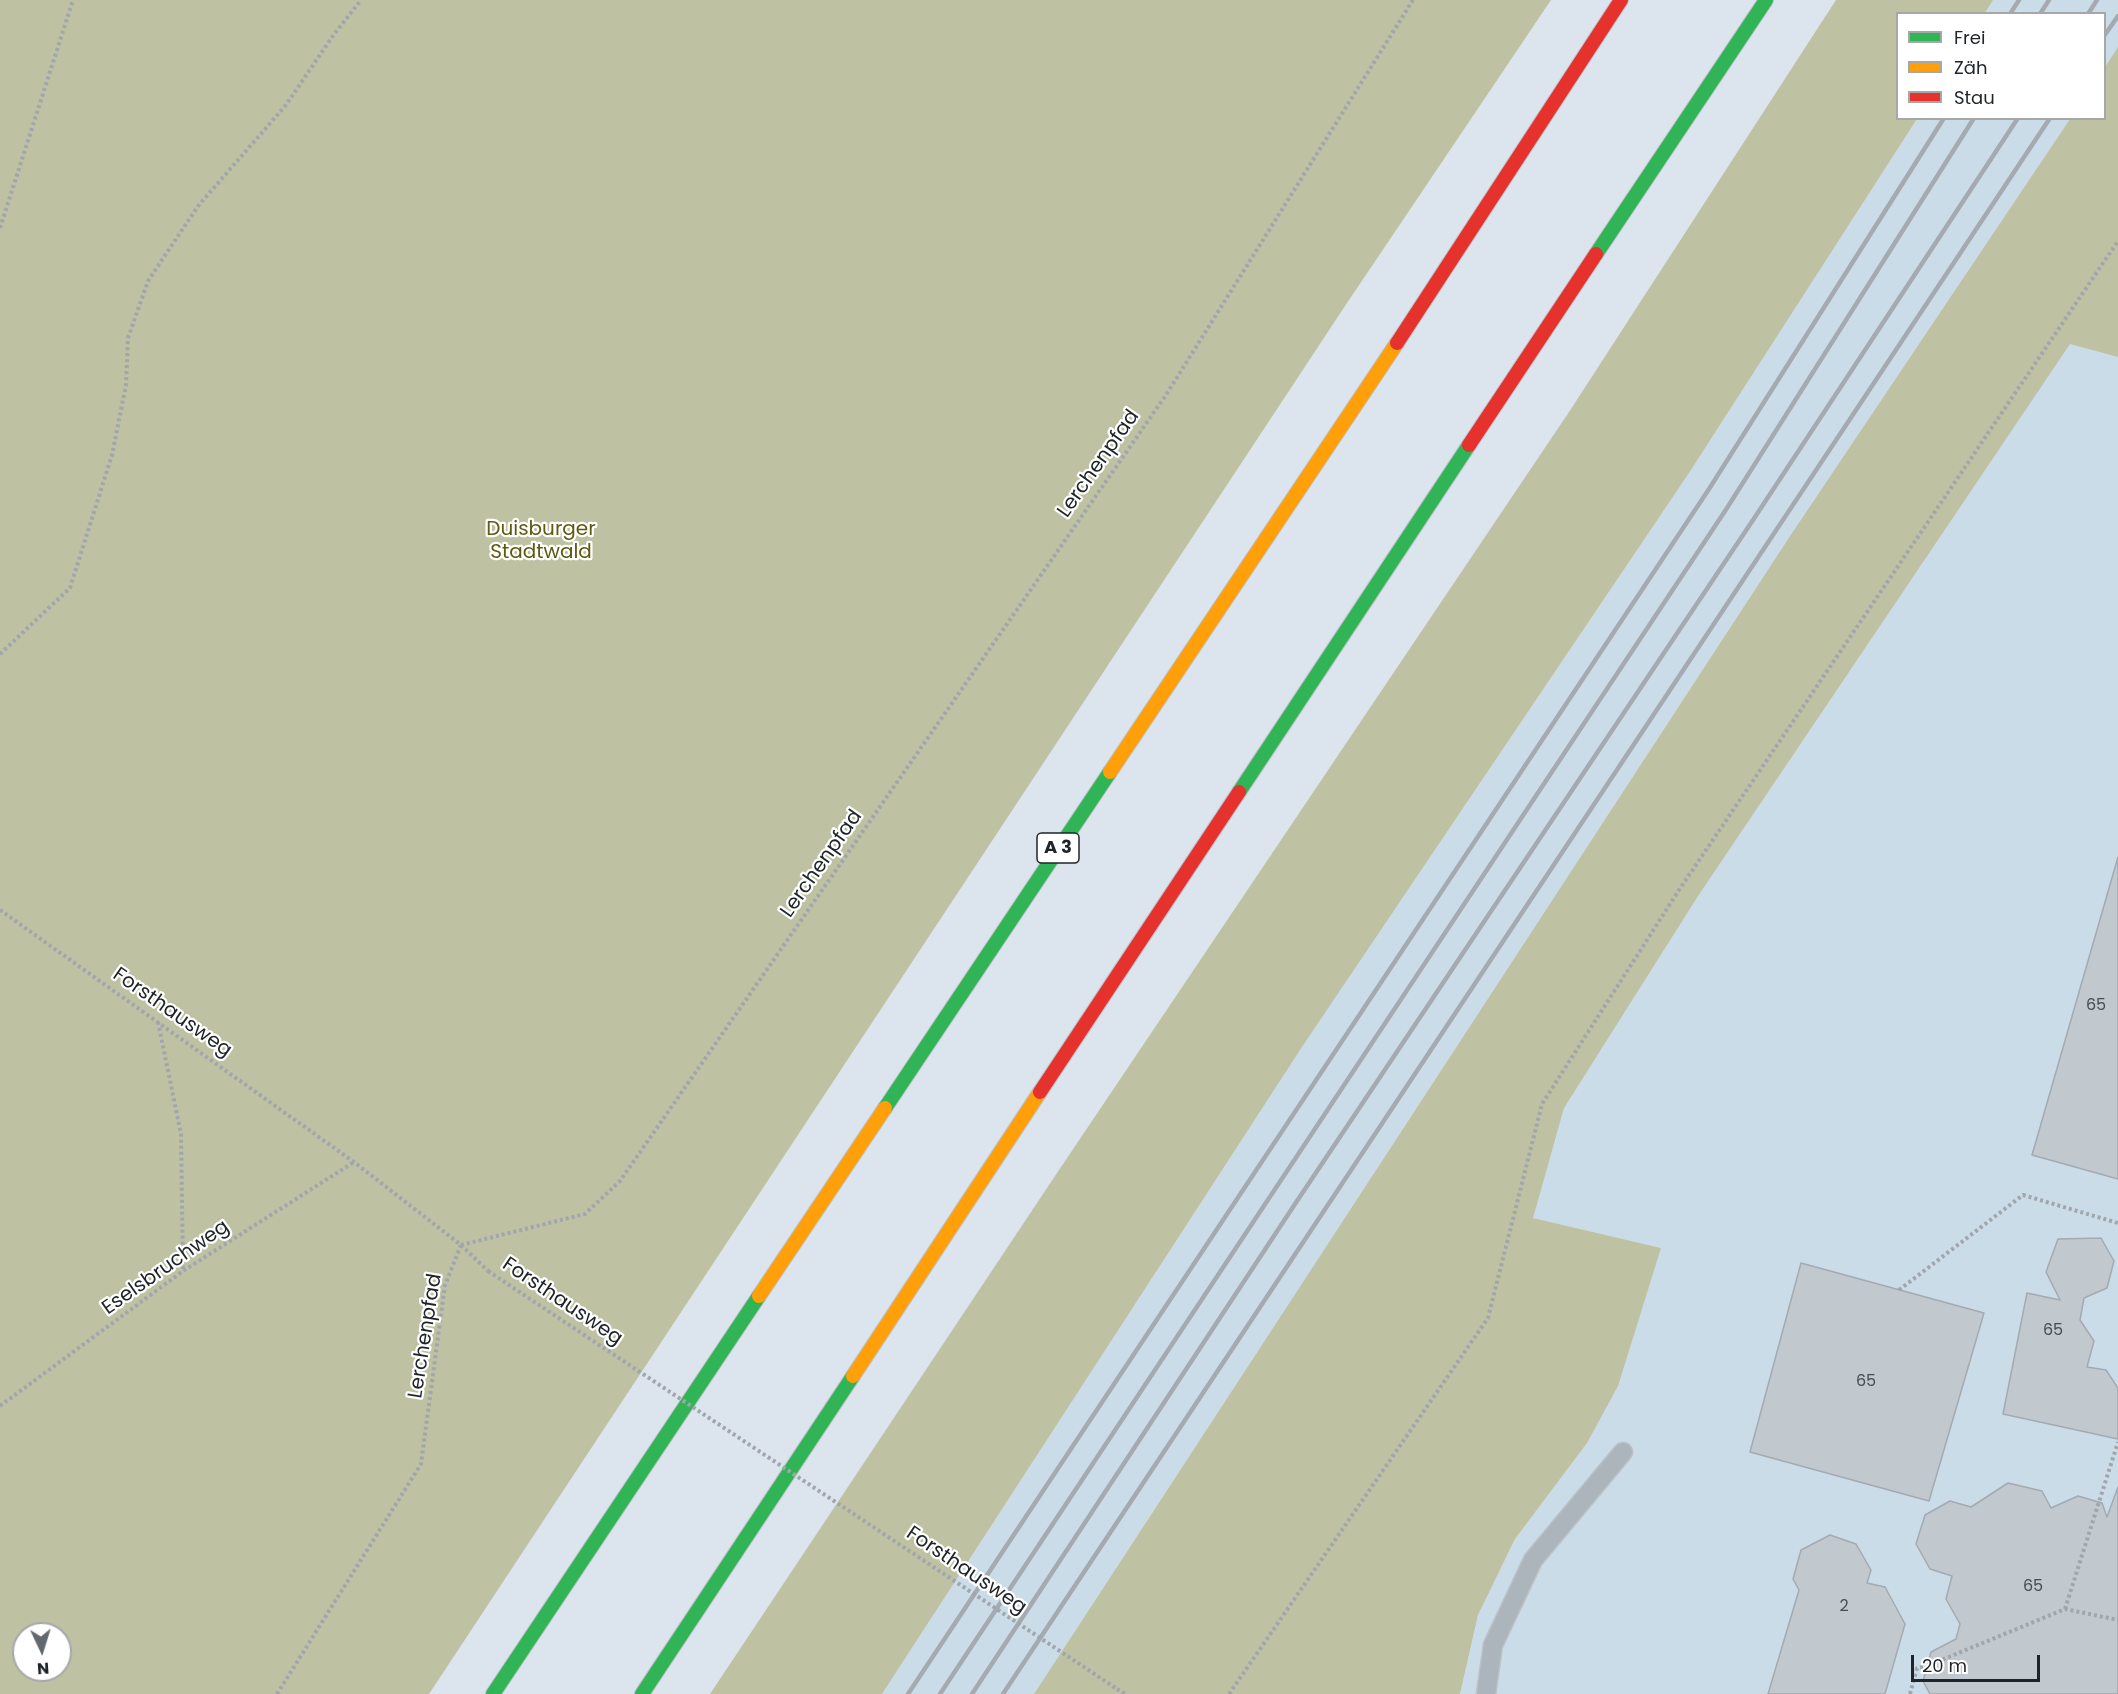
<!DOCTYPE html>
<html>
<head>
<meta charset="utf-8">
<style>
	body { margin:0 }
	#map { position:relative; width:2118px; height:1694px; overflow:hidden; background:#dce5ed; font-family:Poppins,sans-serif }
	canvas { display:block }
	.legend { position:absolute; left:1896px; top:12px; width:210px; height:108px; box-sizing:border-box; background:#fff; border:2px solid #a5a7a9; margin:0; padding:8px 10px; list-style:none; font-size:18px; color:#1f2429 }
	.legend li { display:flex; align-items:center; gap:12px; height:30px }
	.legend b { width:30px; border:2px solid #a5a7a9 }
	.north { position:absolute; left:12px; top:1622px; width:60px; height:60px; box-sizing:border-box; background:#fff; border:2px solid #a5a7a9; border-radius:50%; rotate:176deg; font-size:16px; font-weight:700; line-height:24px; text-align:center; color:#1f2429 }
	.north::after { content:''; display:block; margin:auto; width:21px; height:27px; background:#61686e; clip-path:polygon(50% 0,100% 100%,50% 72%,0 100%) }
	.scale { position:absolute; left:1911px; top:1655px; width:129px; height:27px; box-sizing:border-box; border:3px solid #1f2429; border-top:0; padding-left:8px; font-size:18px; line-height:21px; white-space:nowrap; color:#1f2429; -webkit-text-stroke:4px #fff; paint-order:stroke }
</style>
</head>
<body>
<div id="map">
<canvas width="2118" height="1694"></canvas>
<ul class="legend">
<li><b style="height:8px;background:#30b455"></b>Frei</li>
<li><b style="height:8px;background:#ff9f0a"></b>Zäh</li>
<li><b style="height:8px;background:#e5322d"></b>Stau</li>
</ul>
<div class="north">N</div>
<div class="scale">20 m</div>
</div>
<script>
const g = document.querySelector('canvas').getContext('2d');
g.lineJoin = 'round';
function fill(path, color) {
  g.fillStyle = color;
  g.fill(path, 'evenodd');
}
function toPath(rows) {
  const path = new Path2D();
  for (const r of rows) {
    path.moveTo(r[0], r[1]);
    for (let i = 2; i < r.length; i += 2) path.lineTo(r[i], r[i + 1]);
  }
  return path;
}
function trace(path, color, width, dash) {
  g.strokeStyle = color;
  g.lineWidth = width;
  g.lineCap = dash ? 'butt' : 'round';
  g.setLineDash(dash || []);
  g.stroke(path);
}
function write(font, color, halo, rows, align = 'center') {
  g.font = font + ' Poppins,sans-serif';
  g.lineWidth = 4.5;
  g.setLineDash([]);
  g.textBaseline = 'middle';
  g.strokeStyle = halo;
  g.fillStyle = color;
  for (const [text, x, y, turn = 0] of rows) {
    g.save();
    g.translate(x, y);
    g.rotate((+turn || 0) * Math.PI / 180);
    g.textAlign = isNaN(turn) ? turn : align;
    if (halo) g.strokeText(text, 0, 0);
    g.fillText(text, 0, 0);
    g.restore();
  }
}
fill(toPath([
	[1993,0,2118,0,2118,47,2105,67,2104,14,1985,14],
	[1917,119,2070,119,1790,536,1034,1694,882,1694,1302,1047,1689,473],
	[2118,212,2118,1694,1460,1694,1478,1615,1515,1539,1587,1443,1661,1248,1532,1218,1564,1108,1539,1088]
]), '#cbdce9');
fill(toPath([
	[0,0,1551,0,1345,306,429,1694,0,1694],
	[24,1634,60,1634,60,1670,24,1670],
	[1836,0,1993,0,1985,13,1898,14,1898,118,1917,119,1689,473,1302,1047,882,1694,710,1694,1057,1173,1569,412],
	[2118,47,2118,357,2070,344,1698,896,1564,1108,1533,1218,1661,1248,1618,1386,1587,1443,1515,1539,1478,1615,1460,1694,1034,1694,1790,536,2070,119,2104,118,2105,67]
]), '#bfc1a3');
const building = toPath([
	[2118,857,2118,1179,2032,1155,2118,857],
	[2101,1238,2114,1261,2107,1288,2084,1298,2080,1320,2094,1341,2087,1367,2106,1370,2118,1388,2118,1439,2003,1414,2027,1293,2060,1300,2046,1272,2058,1239,2101,1238],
	[1801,1263,1984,1313,1929,1501,1750,1452,1801,1263],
	[2008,1483,2042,1491,2051,1508,2078,1496,2102,1503,2107,1517,2118,1487,2118,1694,1930,1694,1923,1681,1931,1652,1956,1639,1960,1624,1946,1599,1952,1576,1930,1569,1916,1544,1925,1515,1950,1501,1971,1507,2008,1483],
	[1830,1535,1856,1544,1871,1570,1867,1583,1885,1587,1905,1624,1885,1694,1768,1694,1799,1590,1793,1579,1801,1550,1830,1535]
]);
fill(building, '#c1c8ce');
trace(building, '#a3aab0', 1.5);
const lane = toPath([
	[1486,1694,1493,1645,1533,1560,1623,1452]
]);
const fast = toPath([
	[1596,254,1766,0],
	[1239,792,1469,445],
	[885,1108,1110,772],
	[493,1694,759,1296],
	[642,1694,853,1376]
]);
const slow = toPath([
	[1110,772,1397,343],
	[759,1296,885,1108],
	[853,1376,1040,1092]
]);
const jam = toPath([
	[1397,343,1621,0],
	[1469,445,1596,254],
	[1040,1092,1239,792]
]);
trace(lane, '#bcc2c8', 21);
trace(fast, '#bcc2c8', 16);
trace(slow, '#bcc2c8', 16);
trace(jam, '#bcc2c8', 16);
trace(toPath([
	[0,228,73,0],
	[0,654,70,588,112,455,126,385,128,338,148,281,198,206,286,105,332,37,361,0],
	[0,910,354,1162,461,1245,488,1271],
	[158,1022,181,1134,183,1270],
	[461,1245,585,1214,620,1181,1166,395,1413,0],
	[1899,1290,2023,1195,2118,1223],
	[0,1406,183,1271,354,1162],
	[2065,1609,2118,1442],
	[1117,1689,1125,1694],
	[277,1694,421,1464,445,1285,461,1245],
	[1229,1694,1488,1318,1542,1104,1679,890,2118,241],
	[1910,1694,1917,1668,1927,1666,2065,1609,2118,1620]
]), '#a0a6ac', 4, [3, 3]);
trace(lane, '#acb5bc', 18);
trace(fast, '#30b455', 14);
trace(slow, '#ff9f0a', 14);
trace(jam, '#e5322d', 14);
trace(toPath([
	[2010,14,2019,0],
	[2040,14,2049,0],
	[2088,14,2097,0],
	[2104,36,2118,16],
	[908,1694,1709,489,1944,118],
	[940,1694,1727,508,1974,118],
	[972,1694,1295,1204,1753,520,2018,118],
	[1003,1694,2050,118]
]), '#a4aab0', 4.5);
trace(toPath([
	[488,1271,1117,1689]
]), '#a0a6ac', 4, [3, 3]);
write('16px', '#484d52', null, [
	["65",2096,1006],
	["65",2053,1331],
	["65",1866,1382],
	["65",2033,1587],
	["2",1844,1607]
]);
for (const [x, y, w] of [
	[1058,848,42]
]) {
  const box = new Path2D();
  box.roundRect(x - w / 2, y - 15, w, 30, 4.5);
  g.fillStyle = '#fff';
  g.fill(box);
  trace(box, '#1f2429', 1.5);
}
write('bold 18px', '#1f2429', null, [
	["A 3",1058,848]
]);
write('20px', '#1f2429', '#fff', [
	["Lerchenpfad",1099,464,-55],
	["Lerchenpfad",822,864,-55],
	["Forsthausweg",172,1013,35],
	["Eselsbruchweg",166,1268,-35],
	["Forsthausweg",562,1302,34],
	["Lerchenpfad",426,1336,-81],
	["Forsthausweg",966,1571,34]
]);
write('20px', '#5e5a12', '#fff', [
	["Duisburger",541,530],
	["Stadtwald",541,553]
]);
</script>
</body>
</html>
